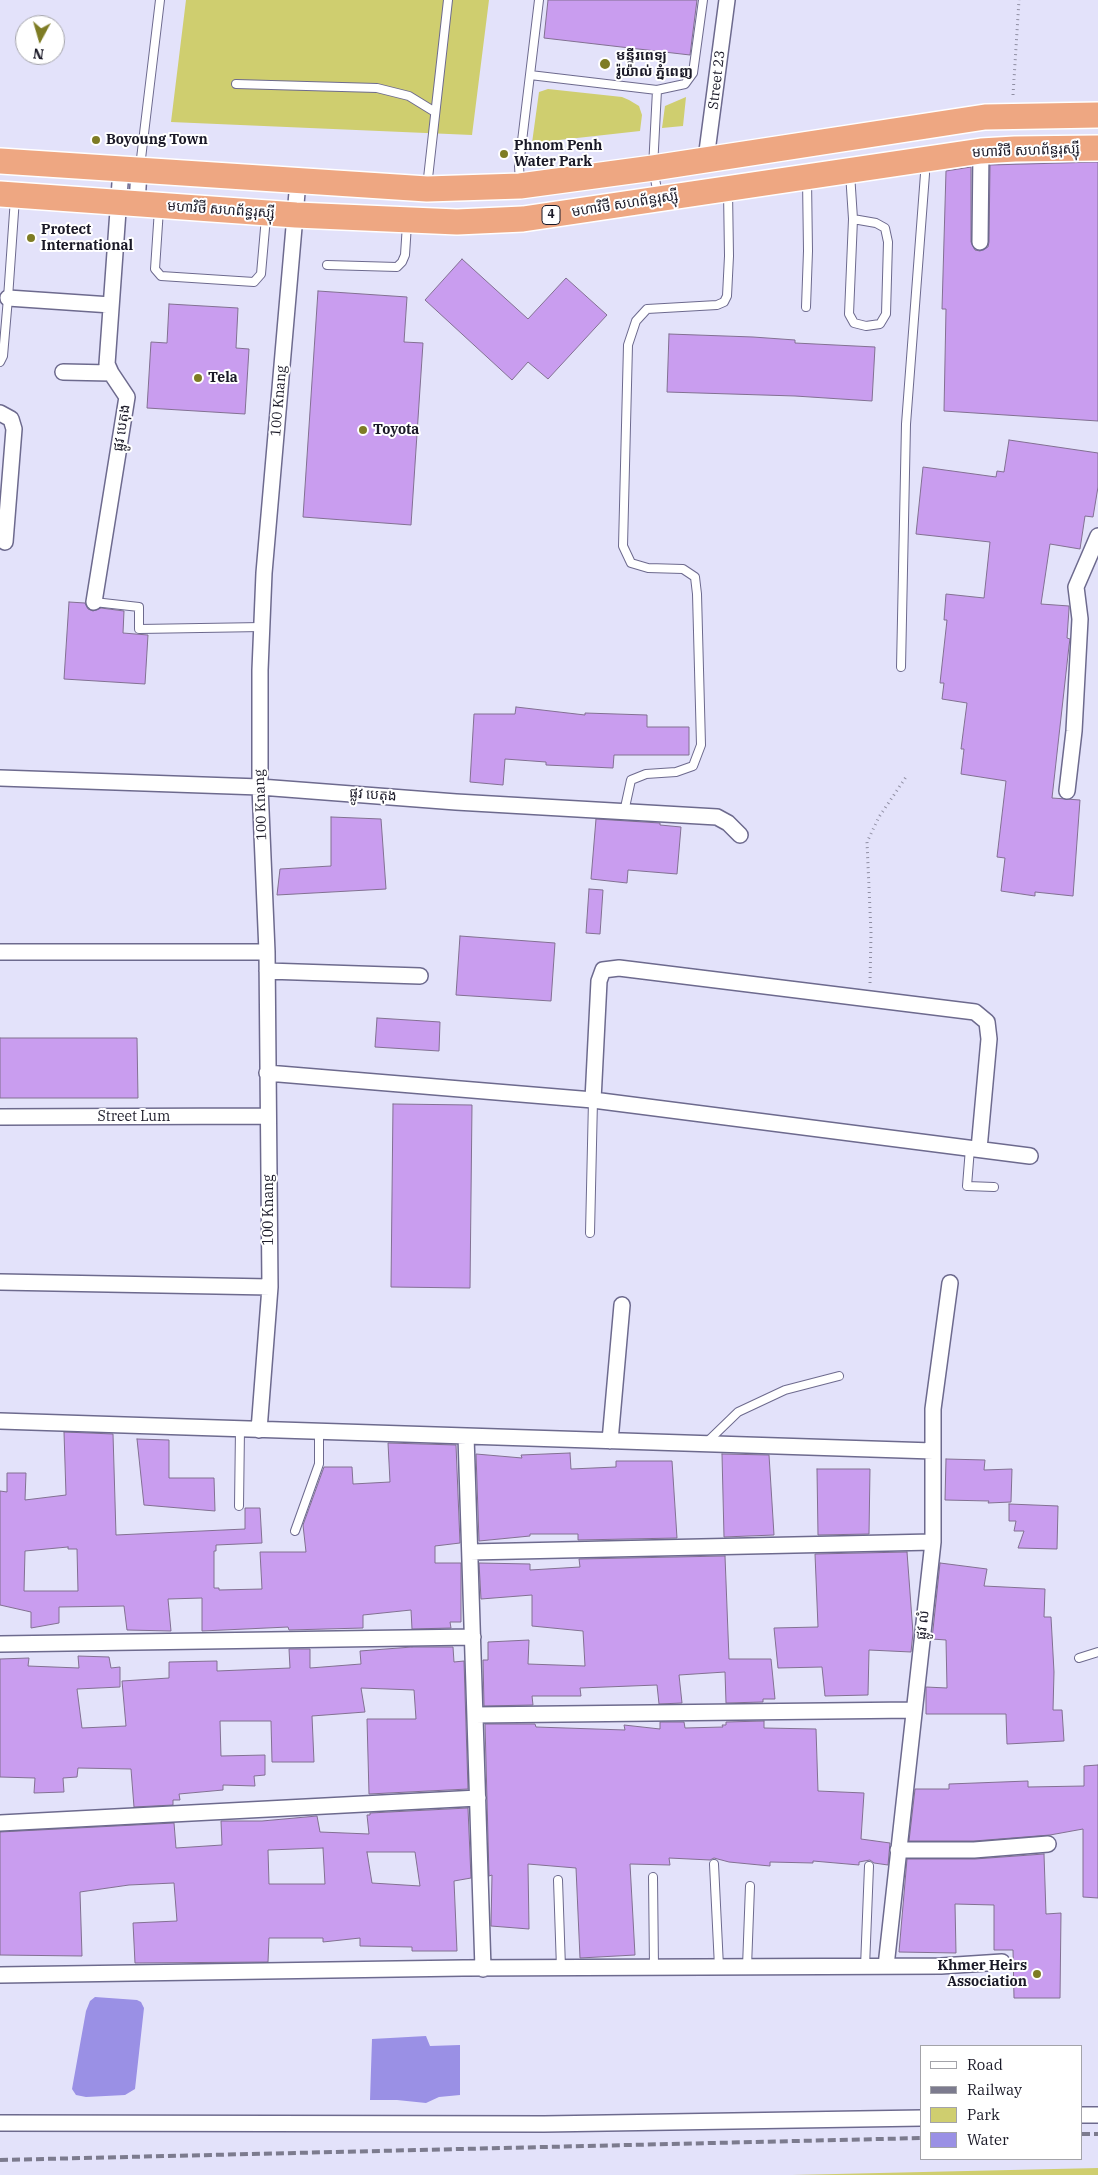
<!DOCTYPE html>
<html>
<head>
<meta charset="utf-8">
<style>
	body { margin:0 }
	#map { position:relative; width:1098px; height:2175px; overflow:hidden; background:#e3e2fa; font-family:"IBM Plex Serif",serif }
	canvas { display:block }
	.legend { position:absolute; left:920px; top:2045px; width:162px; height:115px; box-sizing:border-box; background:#fff; border:1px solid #a3a3a9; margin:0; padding:6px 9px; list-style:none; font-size:15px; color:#1a1927 }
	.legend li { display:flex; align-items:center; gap:10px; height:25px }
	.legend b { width:25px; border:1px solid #a3a3a9 }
	.north { position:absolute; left:15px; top:15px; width:50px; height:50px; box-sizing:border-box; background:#fff; border:1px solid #a3a3a9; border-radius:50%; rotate:186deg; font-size:14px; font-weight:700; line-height:20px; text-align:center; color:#1a1927 }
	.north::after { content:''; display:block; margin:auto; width:18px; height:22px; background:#7e7c24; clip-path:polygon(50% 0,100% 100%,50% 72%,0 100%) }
</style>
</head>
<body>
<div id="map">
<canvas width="1098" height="2175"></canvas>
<ul class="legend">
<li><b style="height:6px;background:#fff"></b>Road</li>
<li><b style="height:6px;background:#7c7b8e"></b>Railway</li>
<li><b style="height:14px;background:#cfce6f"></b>Park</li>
<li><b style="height:14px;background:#9a90e5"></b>Water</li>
</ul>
<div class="north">N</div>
</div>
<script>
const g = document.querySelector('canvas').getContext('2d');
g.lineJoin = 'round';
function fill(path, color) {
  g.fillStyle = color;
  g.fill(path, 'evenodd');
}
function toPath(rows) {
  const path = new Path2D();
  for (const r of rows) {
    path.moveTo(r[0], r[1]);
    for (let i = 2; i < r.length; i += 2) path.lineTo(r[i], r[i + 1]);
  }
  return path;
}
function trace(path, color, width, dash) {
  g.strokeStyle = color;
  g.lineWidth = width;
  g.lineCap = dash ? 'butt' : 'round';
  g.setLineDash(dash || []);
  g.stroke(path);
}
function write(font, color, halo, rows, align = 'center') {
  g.font = font + ' "IBM Plex Serif","Noto Sans Khmer",serif';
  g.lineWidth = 4;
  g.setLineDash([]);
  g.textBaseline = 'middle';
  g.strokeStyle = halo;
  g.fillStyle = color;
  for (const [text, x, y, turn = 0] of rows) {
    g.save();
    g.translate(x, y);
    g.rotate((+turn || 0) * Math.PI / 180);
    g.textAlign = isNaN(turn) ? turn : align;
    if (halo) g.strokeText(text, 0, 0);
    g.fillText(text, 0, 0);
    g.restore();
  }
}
fill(toPath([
	[186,0,489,0,472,135,171,122],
	[548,89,622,97,629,100,639,106,642,115,640,131,532,143,539,92],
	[686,97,683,126,662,128,665,106],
	[1098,2168,1098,2175,792,2175]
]), '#cfce6f');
fill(toPath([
	[95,1997,137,2000,141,2002,144,2008,135,2089,125,2095,86,2097,76,2095,72,2089,86,2011,90,2001],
	[426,2036,430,2046,460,2045,460,2095,439,2097,426,2103,397,2100,370,2100,372,2039]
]), '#9a90e5');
const building = toPath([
	[548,0,697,0,690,55,544,38,548,0],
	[1098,162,1098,421,944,411,946,309,942,309,946,171,971,167,971,242,975,250,980,251,988,247,989,242,990,165,1098,162],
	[462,259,528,319,566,278,607,315,548,379,528,362,512,380,425,300,462,259],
	[318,291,407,297,404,342,423,343,411,525,303,517,318,291],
	[169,304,238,308,236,348,249,349,245,414,147,408,151,342,167,343,169,304],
	[669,334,753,337,795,340,795,343,875,347,872,401,795,396,667,392,669,334],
	[1009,440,1098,453,1098,487,1093,517,1085,516,1080,549,1050,544,1041,604,1069,606,1069,609,1067,638,1070,639,1069,646,1052,798,1080,800,1073,896,1035,892,1035,896,1001,891,1005,858,997,857,1006,781,961,774,964,749,961,749,967,703,942,699,944,683,940,683,947,620,944,620,946,594,984,598,990,542,916,534,923,467,996,477,997,471,1004,472,1009,440],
	[69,602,85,603,88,609,93,611,101,608,124,611,123,633,148,635,145,684,64,679,69,602],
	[516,707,585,715,585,713,647,715,647,727,689,727,689,755,614,755,613,768,546,765,546,762,505,759,503,785,470,782,474,714,515,714,516,707],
	[331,817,381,819,386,889,277,895,280,869,331,866,331,817],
	[596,819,660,823,660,825,681,827,677,874,628,870,627,883,591,879,596,819],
	[589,889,603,890,600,934,586,933,589,889],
	[460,936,555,943,551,1001,456,995,460,936],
	[377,1018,440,1022,439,1051,375,1047,377,1018],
	[0,1038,137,1038,138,1098,0,1098,0,1038],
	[393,1104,472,1105,470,1288,391,1287,393,1104],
	[64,1432,113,1434,116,1535,245,1529,245,1508,260,1508,262,1543,216,1545,216,1551,214,1551,214,1588,219,1588,219,1590,262,1589,260,1552,306,1552,303,1525,324,1467,352,1467,353,1484,390,1482,388,1443,456,1445,460,1543,435,1546,435,1563,461,1563,461,1622,450,1622,451,1628,412,1629,411,1610,363,1615,363,1628,289,1630,288,1627,202,1631,202,1598,168,1599,171,1631,127,1630,124,1606,59,1607,59,1623,31,1628,31,1612,0,1605,0,1491,7,1492,7,1473,26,1473,25,1500,66,1495,64,1432],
	[68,1547,68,1549,77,1549,78,1591,24,1591,25,1551,68,1547],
	[137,1439,169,1440,169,1478,214,1478,215,1511,144,1505,137,1439],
	[570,1453,571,1469,616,1467,616,1461,672,1461,677,1538,578,1540,578,1534,530,1534,530,1536,479,1541,476,1454,522,1458,521,1455,570,1453],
	[722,1454,769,1455,774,1535,724,1537,722,1454],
	[946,1459,985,1460,984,1470,1012,1469,1011,1502,988,1503,989,1501,945,1500,946,1459],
	[817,1469,870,1469,869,1534,818,1535,817,1469],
	[1009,1504,1058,1506,1057,1549,1018,1548,1024,1531,1014,1531,1016,1521,1009,1521,1009,1504],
	[907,1552,913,1633,911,1652,869,1650,868,1695,825,1696,822,1667,778,1668,774,1628,818,1627,815,1554,907,1552],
	[725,1556,729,1659,771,1659,775,1699,763,1699,763,1702,726,1703,725,1672,679,1675,682,1703,659,1704,657,1685,580,1688,581,1696,532,1696,533,1705,484,1706,483,1660,488,1660,488,1642,529,1640,528,1664,585,1666,583,1631,532,1626,532,1595,481,1599,479,1563,530,1564,530,1570,580,1567,579,1559,725,1556],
	[940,1563,987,1569,984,1586,1045,1589,1044,1617,1051,1617,1054,1672,1053,1710,1062,1710,1064,1741,1007,1744,1006,1714,926,1714,926,1687,947,1688,946,1640,932,1639,940,1563],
	[412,1647,453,1647,454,1662,464,1661,468,1789,369,1794,367,1719,416,1719,414,1690,361,1688,365,1712,312,1716,314,1762,272,1762,271,1721,220,1721,221,1756,265,1755,265,1775,254,1776,255,1786,223,1785,223,1790,179,1794,180,1800,173,1800,173,1805,134,1807,131,1769,78,1768,77,1777,63,1778,64,1792,34,1793,35,1778,0,1777,0,1659,29,1658,28,1666,79,1668,78,1656,109,1657,111,1668,120,1667,120,1687,77,1689,82,1728,126,1726,122,1681,169,1678,169,1662,217,1661,217,1671,290,1668,289,1649,310,1649,310,1668,361,1664,360,1651,412,1647],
	[764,1721,764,1728,816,1729,818,1791,864,1793,861,1839,890,1843,888,1865,874,1863,870,1860,859,1862,859,1865,813,1861,813,1863,770,1862,770,1866,729,1862,714,1858,710,1860,669,1858,670,1865,630,1864,635,1955,580,1958,576,1868,528,1864,529,1929,491,1926,492,1875,489,1876,485,1724,535,1724,536,1727,625,1730,624,1725,660,1729,660,1722,684,1722,685,1728,723,1727,722,1725,726,1725,726,1722,764,1721],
	[1098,1765,1098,1898,1083,1897,1083,1829,1050,1835,974,1841,909,1841,915,1789,949,1789,949,1784,1028,1781,1028,1787,1084,1786,1084,1766,1098,1765],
	[468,1808,471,1878,454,1881,457,1951,412,1951,412,1947,360,1946,360,1938,323,1942,323,1938,269,1938,268,1962,135,1963,133,1923,177,1921,174,1883,129,1885,80,1892,82,1956,0,1955,0,1832,174,1823,176,1848,222,1845,221,1821,262,1821,317,1816,320,1832,369,1834,367,1815,370,1815,370,1813,468,1808],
	[323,1848,325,1884,269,1884,268,1850,323,1848],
	[367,1852,415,1852,420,1886,372,1883,367,1852],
	[1044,1854,1046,1914,1061,1913,1060,1998,1014,1998,1013,1950,994,1950,994,1905,955,1904,956,1953,899,1952,907,1859,975,1859,1044,1854]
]);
fill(building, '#c99def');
trace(building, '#827092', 1);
const service = toPath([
	[530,75,657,90,685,84,693,73,703,0],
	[236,84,377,88,409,96,435,112],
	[657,90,653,168,658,195],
	[140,167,160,0],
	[850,173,853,219,849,314,854,323,866,326,880,324,886,314,888,242,885,228,876,223,853,219],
	[520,182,519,166,539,0],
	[427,187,448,0],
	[159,209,155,269,161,276,254,282,261,274,266,217],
	[327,265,397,267,402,262,405,255,407,224],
	[806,307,808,251,807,179],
	[0,362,3,356,8,298,15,198],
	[94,602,139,607,139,629,262,627],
	[901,667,906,424,925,174,924,162],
	[624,812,631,780,646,774,676,772,693,766,701,745,697,594,695,577,683,569,648,568,631,563,623,546,628,345,636,321,647,309,717,305,724,302,727,296,729,256,728,191],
	[970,1148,967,1186,994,1187],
	[590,1233,593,1100],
	[707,1442,738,1412,785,1390,839,1376],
	[239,1506,240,1429],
	[295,1531,319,1464,319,1432],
	[1079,1658,1098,1652],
	[714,1864,719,1967],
	[653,1877,654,1968],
	[558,1880,561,1968],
	[747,1967,750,1886],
	[865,1967,869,1866]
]);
const minor = toPath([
	[706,159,727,0],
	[137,204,139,171],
	[980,242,981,151],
	[8,298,111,305],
	[63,372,111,373],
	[0,413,11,419,14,429,5,542],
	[94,602,127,397,111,373,107,364,121,169],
	[0,778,260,787,456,802,717,817,728,823,740,835],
	[1067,791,1074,731,1080,619,1076,587,1098,536],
	[0,952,267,952],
	[267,971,420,976],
	[267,1073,593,1100,1030,1156],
	[593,1100,599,981,603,970,619,968,870,999,975,1012,987,1022,989,1039,979,1149],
	[0,1117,268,1116],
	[0,1282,270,1287],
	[0,1421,933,1451],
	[259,1430,270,1287,267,952,260,787,260,670,264,573,298,181],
	[466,1436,483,1969],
	[610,1441,622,1305],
	[470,1552,933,1542],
	[0,1644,473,1637],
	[475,1715,913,1710],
	[0,1823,478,1798],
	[898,1850,974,1850,1048,1844],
	[886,1966,933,1542,933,1409,950,1283],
	[0,1975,463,1968,941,1966,1002,1962],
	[1082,2115,1098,2115],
	[0,2123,544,2124,922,2118]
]);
const trunk = toPath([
	[0,161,427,189,520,186,653,168,985,117,1098,115],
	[0,194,296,215,457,222,523,219,981,151,1015,149,1098,148]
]);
trace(service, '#6d6a8e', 10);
trace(minor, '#6d6a8e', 18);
trace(trunk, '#fff', 28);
trace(toPath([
	[1013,95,1019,0],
	[870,983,871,933,867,842,879,817,906,777]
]), '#8f8ea2', 3, [1, 4]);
trace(service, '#fff', 8);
trace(minor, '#fff', 15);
trace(trunk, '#eea782', 25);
trace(toPath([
	[1082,2134,1098,2134],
	[0,2160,922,2138]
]), '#7c7b8e', 4, [8, 4]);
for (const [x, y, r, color] of [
	[605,64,6,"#7e7c24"],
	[96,140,5,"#7e7c24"],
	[504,154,5,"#7e7c24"],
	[31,238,5,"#7e7c24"],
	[198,378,5,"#7e7c24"],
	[363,430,5,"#7e7c24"],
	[1037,1974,5,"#7e7c24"]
]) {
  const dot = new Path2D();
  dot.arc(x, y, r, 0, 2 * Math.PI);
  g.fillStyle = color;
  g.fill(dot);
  trace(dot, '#fff', 2);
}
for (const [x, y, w] of [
	[551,215,18]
]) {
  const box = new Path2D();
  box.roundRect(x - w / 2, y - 9.5, w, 19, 4);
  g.fillStyle = '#fff';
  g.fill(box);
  trace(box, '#1a1927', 1);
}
write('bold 12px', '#1a1927', null, [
	["4",551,215]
]);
write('bold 14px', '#1a1927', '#fff', [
	["មន្ទីរពេទ្យ",616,56],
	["រ៉ូយ៉ាល់ ភ្នំពេញ",616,72],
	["Boyoung Town",106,140],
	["Phnom Penh",514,146],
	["Water Park",514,162],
	["Protect",41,230],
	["International",41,246],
	["Tela",208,378],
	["Toyota",373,430],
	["Khmer Heirs",1027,1966,"right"],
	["Association",1027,1982,"right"]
], 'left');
write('14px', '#1a1927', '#fff', [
	["Street 23",717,80,-83],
	["មហាវិថី សហព័ន្ធរុស្ស៊ី",1026,151,-2],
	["មហាវិថី សហព័ន្ធរុស្ស៊ី",625,204,-9],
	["មហាវិថី សហព័ន្ធរុស្ស៊ី",221,210,4],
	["100 Knang",279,401,-85],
	["ផ្លូវ បេតុង",122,428,-81],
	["ផ្លូវ បេតុង",373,795,4],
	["100 Knang",261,805,-92],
	["Street Lum",134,1117],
	["100 Knang",269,1210,-90],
	["ផ្លូវ លំ",923,1625,-83]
]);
</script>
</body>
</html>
